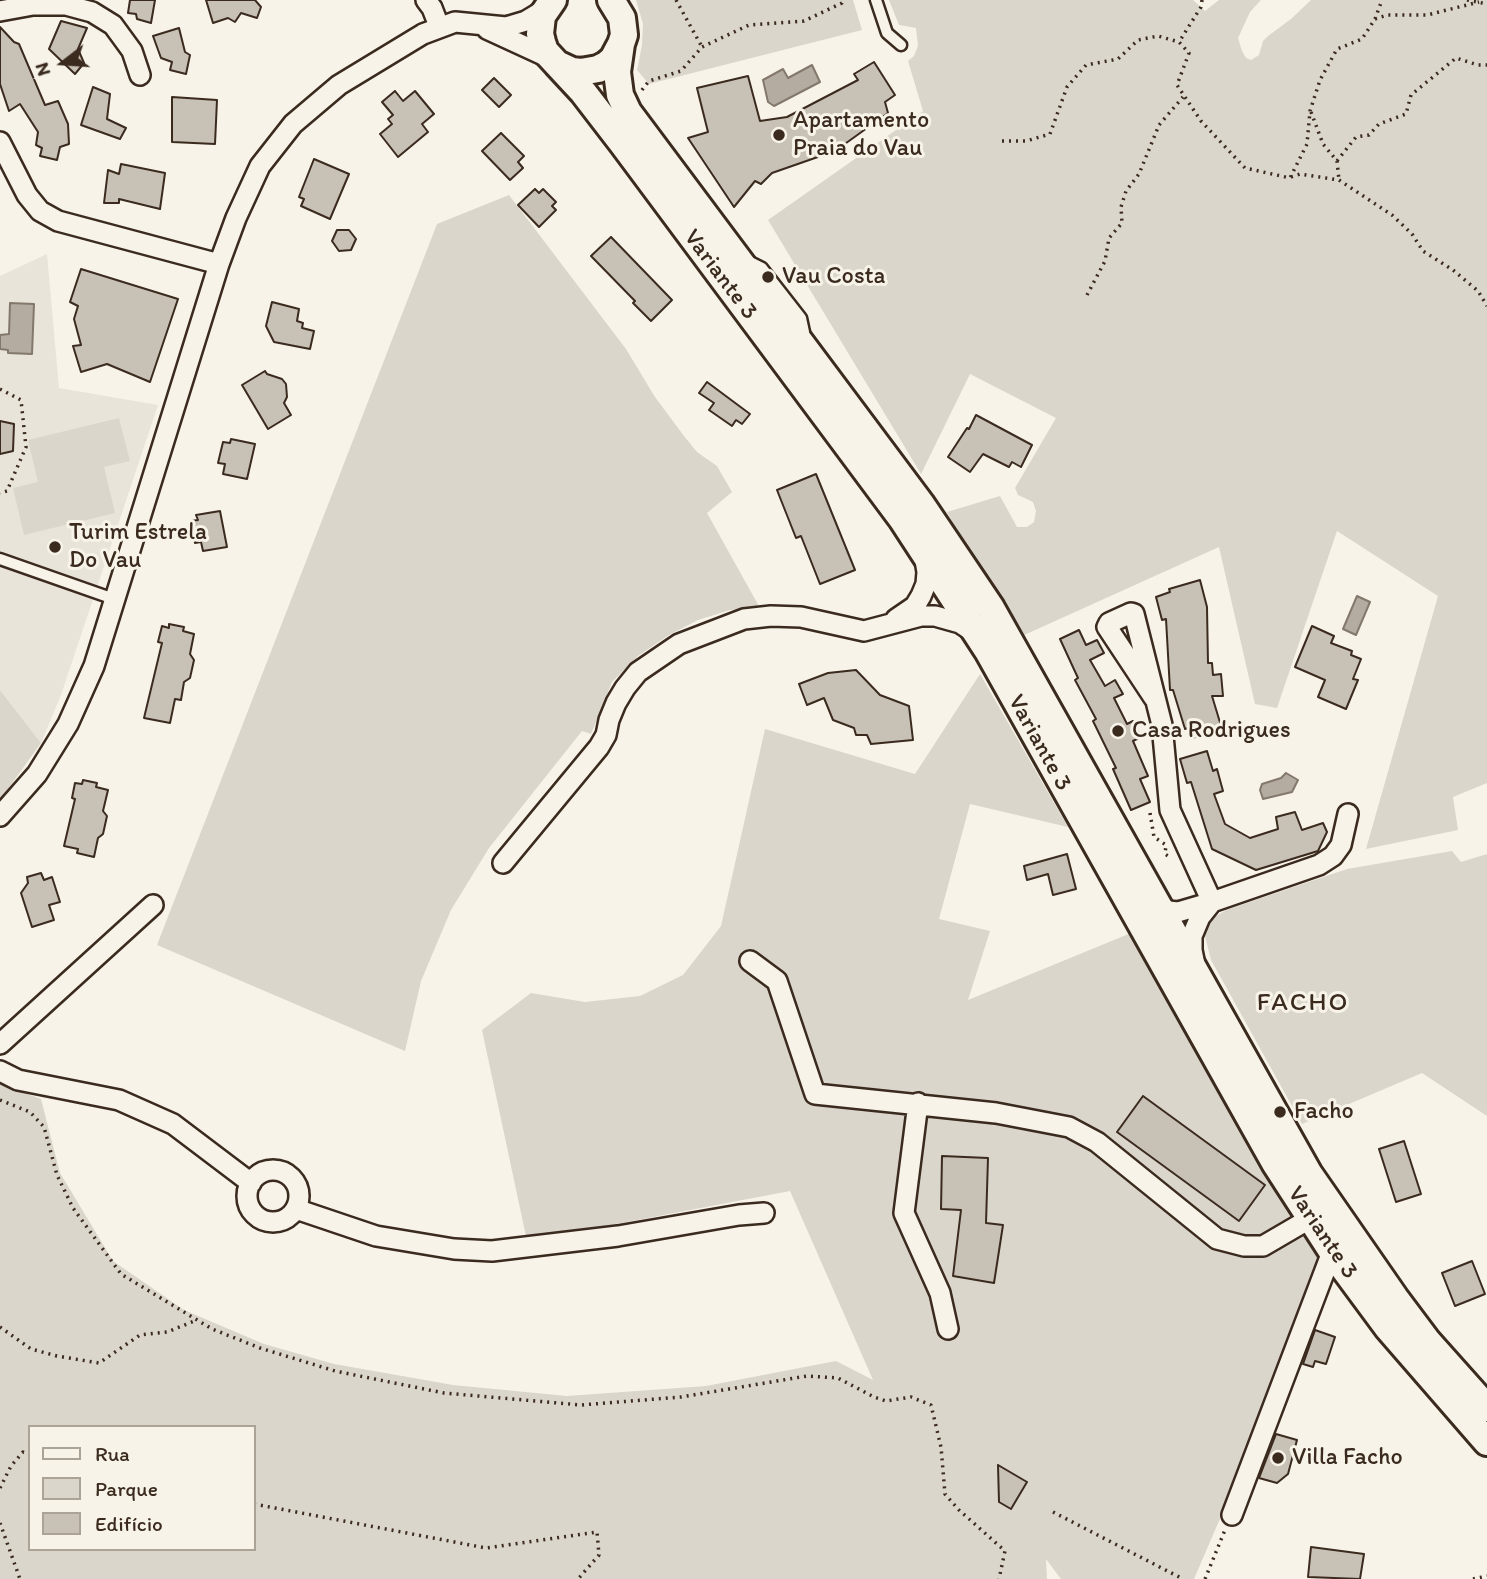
<!DOCTYPE html>
<html>
<head>
<meta charset="utf-8">
<style>
	body { margin:0 }
	#map { position:relative; width:1487px; height:1579px; overflow:hidden; background:#f7f3e8; font-family:Itim,sans-serif }
	canvas { display:block }
	.legend { position:absolute; left:28px; top:1425px; width:228px; height:126px; box-sizing:border-box; background:#f7f3e8; border:2px solid #aca397; margin:0; padding:9px 12px; list-style:none; font-size:21px; color:#3b2a1e }
	.legend li { display:flex; align-items:center; gap:14px; height:35px }
	.legend b { width:35px; border:2px solid #aca397 }
	.north { position:absolute; left:28px; top:28px; width:70px; height:70px; -webkit-text-stroke:5px #f7f3e8; paint-order:stroke; rotate:253deg; font-size:19px; font-weight:700; line-height:28px; text-align:center; color:#3b2a1e }
	.north::after { content:''; display:block; margin:auto; width:24px; height:32px; background:#3b2a1e; clip-path:polygon(50% 0,100% 100%,50% 72%,0 100%) }
</style>
</head>
<body>
<div id="map">
<canvas width="1487" height="1579"></canvas>
<ul class="legend">
<li><b style="height:9px;background:#f7f3e8"></b>Rua</li>
<li><b style="height:19px;background:#dbd6cb"></b>Parque</li>
<li><b style="height:19px;background:#c8c1b6"></b>Edifício</li>
</ul>
<div class="north">N</div>
</div>
<script>
const g = document.querySelector('canvas').getContext('2d');
g.lineJoin = 'round';
function fill(path, color) {
  g.fillStyle = color;
  g.fill(path, 'evenodd');
}
function toPath(rows) {
  const path = new Path2D();
  for (const r of rows) {
    if (r.length === 3) {
      path.moveTo(r[0] + r[2], r[1]);
      path.arc(r[0], r[1], r[2], 0, 2 * Math.PI);
      continue;
    }
    path.moveTo(r[0], r[1]);
    for (let i = 2; i < r.length; i += 2) path.lineTo(r[i], r[i + 1]);
  }
  return path;
}
function trace(path, color, width, dash) {
  g.strokeStyle = color;
  g.lineWidth = width;
  g.lineCap = dash ? 'butt' : 'round';
  g.setLineDash(dash || []);
  g.stroke(path);
}
function write(font, color, halo, rows, align = 'center') {
  g.font = font + ' Itim,sans-serif';
  g.lineWidth = 6;
  g.setLineDash([]);
  g.textBaseline = 'middle';
  g.strokeStyle = halo;
  g.fillStyle = color;
  for (const [text, x, y, turn = 0] of rows) {
    g.save();
    g.translate(x, y);
    g.rotate((+turn || 0) * Math.PI / 180);
    g.textAlign = isNaN(turn) ? turn : align;
    if (halo) g.strokeText(text, 0, 0);
    g.fillText(text, 0, 0);
    g.restore();
  }
}
fill(toPath([
	[47,254,59,388,158,405,61,695,41,743,0,690,0,276]
]), '#e9e4d9');
fill(toPath([
	[636,0,853,0,862,30,649,84,637,70,642,45,643,24],
	[889,0,1193,0,1205,11,1219,0,1261,0,1250,12,1238,38,1242,51,1246,58,1251,60,1259,55,1263,41,1268,36,1291,19,1311,0,1487,0,1487,783,1453,797,1458,830,1366,849,1438,596,1337,531,1277,708,1255,704,1219,547,1022,636,970,555,947,512,1000,496,1017,527,1027,527,1034,522,1036,511,1033,502,1018,495,1015,488,1056,418,970,374,921,474,768,220,923,111,908,61,914,56,918,46,916,28,899,25],
	[509,195,626,349,655,397,684,436,697,452,717,466,732,492,707,513,760,608,730,610,698,620,669,635,638,656,612,682,591,734,582,731,489,848,451,910,421,981,405,1051,157,945,437,224],
	[119,418,130,461,104,467,115,513,24,535,13,488,38,482,28,440],
	[980,674,1068,827,970,804,939,919,990,931,968,1000,1131,933,1329,1266,1194,1579,1061,1579,1046,1559,1047,1579,0,1579,0,1084,41,1099,60,1173,113,1261,184,1310,264,1344,334,1364,453,1385,567,1396,706,1386,836,1361,873,1380,790,1191,527,1241,482,1030,531,993,585,1002,640,996,683,975,721,926,765,729,915,774],
	[30,1427,254,1427,254,1549,30,1549],
	[0,690,41,743,0,800],
	[1452,851,1461,862,1487,854,1487,1116,1422,1073,1302,1124,1211,960,1205,936,1210,920,1226,910,1347,869]
]), '#dbd6cb');
const water = toPath([
	[812,65,820,82,774,106,768,102,763,80,783,69,788,78,812,65],
	[10,303,34,304,32,354,8,353,8,350,0,349,0,335,9,334,10,303],
	[1357,596,1370,602,1356,635,1343,629,1357,596],
	[1286,773,1298,780,1292,792,1263,799,1260,790,1262,784,1281,778,1286,773]
]);
fill(water, '#b4aca0');
trace(water, '#84786c', 2);
const building = toPath([
	[130,0,155,0,151,23,137,19,136,14,128,13,130,0],
	[206,0,255,0,261,7,257,18,241,13,235,22,228,18,213,23,206,0],
	[61,21,87,28,78,49,84,63,75,74,49,49,61,21],
	[0,27,14,42,19,44,45,105,58,101,68,124,69,144,60,147,57,160,40,156,42,148,36,145,38,132,20,104,9,111,0,84,0,27],
	[179,28,185,52,190,55,186,74,170,70,172,62,161,58,153,36,179,28],
	[874,62,895,95,885,102,888,113,835,151,772,173,761,184,755,181,734,207,688,138,708,132,697,88,748,76,760,121,787,117,858,80,854,74,874,62],
	[494,78,511,95,499,107,482,90,494,78],
	[93,87,110,94,107,119,126,128,120,139,81,125,93,87],
	[395,91,403,101,415,91,434,114,422,124,428,132,398,157,380,134,392,124,388,119,393,115,382,102,395,91],
	[172,97,217,100,215,144,172,142,172,97],
	[501,133,524,156,518,162,523,168,510,180,482,151,501,133],
	[314,159,349,174,330,219,301,206,304,199,299,197,314,159],
	[121,164,165,173,160,209,119,199,119,203,104,203,108,170,119,174,121,164],
	[535,189,539,193,543,189,556,202,552,206,556,210,539,227,518,205,535,189],
	[337,230,349,230,356,239,351,250,339,251,332,241,337,230],
	[611,237,672,300,651,321,633,303,635,301,591,256,611,237],
	[81,269,178,299,150,382,107,364,81,372,73,346,81,345,74,319,78,306,70,302,81,269],
	[272,302,299,309,297,321,303,323,302,328,314,331,310,349,274,342,266,326,272,302],
	[265,371,267,374,282,379,286,384,287,397,284,403,291,415,268,429,242,385,265,371],
	[707,382,750,414,742,424,736,420,732,426,709,410,714,403,699,393,707,382],
	[976,415,1032,445,1021,467,1012,462,1009,467,983,454,970,472,948,457,967,428,969,429,976,415],
	[0,421,14,424,13,451,0,454,0,421],
	[231,439,255,444,247,479,223,474,225,464,218,463,223,442,230,443,231,439],
	[816,474,855,570,820,584,801,536,796,538,777,490,816,474],
	[220,511,227,547,203,551,201,542,195,543,191,521,198,520,196,515,220,511],
	[1200,580,1207,607,1208,663,1212,663,1213,675,1221,674,1223,696,1212,696,1222,729,1192,738,1189,728,1185,729,1173,690,1170,690,1166,619,1162,620,1156,597,1170,592,1169,589,1200,580],
	[169,624,184,627,183,631,194,634,190,654,194,660,190,678,184,682,181,700,175,699,170,723,144,718,162,643,158,642,162,626,169,628,169,624],
	[1312,626,1334,636,1331,643,1352,651,1351,655,1361,659,1353,679,1358,680,1346,709,1318,697,1325,680,1295,667,1312,626],
	[1079,630,1086,645,1097,640,1104,653,1090,660,1105,686,1115,680,1123,694,1114,698,1127,724,1133,721,1141,737,1133,741,1148,776,1140,779,1150,802,1131,810,1113,769,1116,768,1093,721,1096,719,1075,680,1078,678,1060,639,1079,630],
	[856,670,880,695,909,706,913,740,871,744,867,735,856,735,854,728,833,720,824,698,807,705,799,684,828,673,856,670],
	[1207,751,1213,771,1217,769,1223,791,1214,794,1225,824,1250,838,1278,829,1276,817,1295,812,1302,830,1323,823,1327,832,1318,851,1256,870,1212,849,1191,782,1187,783,1180,759,1207,751],
	[83,780,97,783,96,787,108,790,103,811,107,816,103,834,98,838,94,857,77,853,78,849,64,846,75,799,72,798,75,783,82,784,83,780],
	[1067,854,1076,889,1053,895,1048,874,1027,880,1024,866,1067,854],
	[41,873,44,880,52,877,60,902,49,905,54,920,32,927,21,893,28,883,27,877,41,873],
	[1143,1096,1265,1185,1239,1221,1117,1132,1143,1096],
	[1404,1141,1421,1194,1396,1202,1379,1149,1404,1141],
	[942,1156,988,1158,986,1223,1003,1225,994,1283,953,1276,961,1210,941,1209,942,1156],
	[1472,1261,1485,1294,1455,1306,1442,1273,1472,1261],
	[1315,1330,1335,1337,1326,1364,1315,1361,1313,1367,1303,1364,1315,1330],
	[1276,1434,1297,1440,1288,1474,1277,1483,1259,1478,1276,1434],
	[998,1465,1027,1482,1011,1509,999,1502,998,1465],
	[1311,1547,1364,1554,1360,1579,1308,1577,1311,1547]
]);
fill(building, '#c8c1b6');
trace(building, '#3b2a1e', 2);
const lane = toPath([
	[876,0,887,33,901,45],
	[748,261,762,268,801,318,804,332],
	[0,559,114,599]
]);
const street = toPath([
	[426,0,432,8,439,26],
	[0,11,33,5,66,5,92,12,113,25,132,51,140,75],
	[487,29,550,58],
	[0,142,27,195,40,211,58,221,219,264],
	[896,619,915,606,921,596,926,584,927,572,924,554],
	[1154,698,1107,627,1109,623,1131,613,1134,614,1162,725,1170,810,1212,902],
	[0,816,37,774,68,724,94,666,219,264,236,218,260,166,293,124,339,85,423,34,455,22,506,27,526,21,546,9],
	[503,863,599,747,606,735,609,720,616,703,625,688,638,672,679,644,744,619,771,616,801,617,864,631,921,616,935,616,960,623,975,633],
	[1156,902,1168,911,1178,912,1212,902,1319,865,1333,856,1341,845,1348,814],
	[750,961,777,981,815,1094,996,1113,1069,1127,1097,1142,1217,1239,1244,1246,1263,1246,1311,1218],
	[1195,965,1192,950,1192,936,1200,917,1212,902],
	[0,1044,153,905],
	[0,1071,18,1080,119,1100,173,1124,251,1183],
	[918,1103,904,1213,940,1293,948,1329],
	[273,1196,26],
	[296,1209,376,1236,454,1249,492,1251,618,1236,739,1215,764,1213],
	[1232,1515,1332,1252]
]);
const secondary = toPath([
	[553,0,542,16,540,34,542,42,545,51,557,64,572,71,581,72,598,69,606,65,613,59,621,44,624,35,622,18,611,0],
	[621,44,617,72,620,95,628,112,921,504,991,608,1309,1174,1395,1298,1428,1342,1487,1408],
	[557,64,583,92,623,144,902,519,988,651,1275,1163,1337,1259,1388,1328,1487,1442]
]);
trace(lane, '#3b2a1e', 15);
trace(street, '#3b2a1e', 24);
trace(secondary, '#3b2a1e', 32);
trace(toPath([
	[676,0,702,47],
	[1202,0,1201,7,1179,42,1189,53,1177,85,1201,121,1245,168,1290,178,1307,144,1310,111,1320,80,1337,49,1362,39,1375,19,1382,0],
	[1467,0,1487,4],
	[1375,19,1387,15,1427,15,1479,2],
	[642,90,649,81,681,71,702,47,749,25,804,21,842,3,843,0],
	[1311,112,1323,144,1337,161,1339,180],
	[1002,141,1026,141,1050,134,1067,87,1086,65,1118,59,1138,40,1158,36,1179,42],
	[1337,161,1356,137,1369,135,1379,124,1406,114,1411,95,1456,58,1478,65,1487,65],
	[1291,177,1300,174,1339,180,1392,215,1412,234,1423,251,1453,270,1478,291,1487,306],
	[1087,295,1105,261,1109,238,1122,223,1121,207,1126,191,1139,174,1159,125,1183,97],
	[0,389,21,400,26,447,7,491,0,493],
	[1150,813,1154,837,1166,845,1165,854,1171,858],
	[0,1100,30,1112,44,1127,57,1175,73,1208,121,1274,212,1329,260,1348,335,1371,444,1393,581,1405,681,1397,807,1376,838,1378,874,1397,886,1401,911,1397,931,1405,941,1447,945,1494,959,1510,1005,1551,999,1579],
	[0,1327,31,1349,57,1356,99,1363,140,1335,167,1332,197,1320],
	[0,1488,11,1466,23,1452,30,1455],
	[254,1504,486,1548,597,1532,599,1555,578,1579],
	[1053,1512,1183,1579],
	[0,1523,20,1579],
	[1205,1579,1225,1530],
	[1473,1579,1487,1576]
]), '#3b2a1e', 3.5, [2, 5]);
trace(lane, '#f7f3e8', 10);
trace(street, '#f7f3e8', 19);
trace(secondary, '#f7f3e8', 26);
for (const [x, y, r, color] of [
	[779,135,7,"#3b2a1e"],
	[768,277,7,"#3b2a1e"],
	[55,547,7,"#3b2a1e"],
	[1118,731,7,"#3b2a1e"],
	[1280,1112,7,"#3b2a1e"],
	[1278,1458,7,"#3b2a1e"]
]) {
  const dot = new Path2D();
  dot.arc(x, y, r, 0, 2 * Math.PI);
  g.fillStyle = color;
  g.fill(dot);
  trace(dot, '#f7f3e8', 2.5);
}
write('24px', '#3b2a1e', '#f7f3e8', [
	["Apartamento",793,121],
	["Praia do Vau",793,149],
	["Vau Costa",782,277],
	["Turim Estrela",69,533],
	["Do Vau",69,561],
	["Casa Rodrigues",1132,731],
	["Facho",1294,1112],
	["Villa Facho",1292,1458]
], 'left');
write('24px', '#3b2a1e', '#f7f3e8', [
	["Variante 3",720,275,53],
	["Variante 3",1039,743,61],
	["Variante 3",1322,1233,56]
]);
g.letterSpacing = '2px';
write('26px', '#3b2a1e', '#f7f3e8', [
	["FACHO",1303,1003]
]);
g.letterSpacing = '0px';
</script>
</body>
</html>
